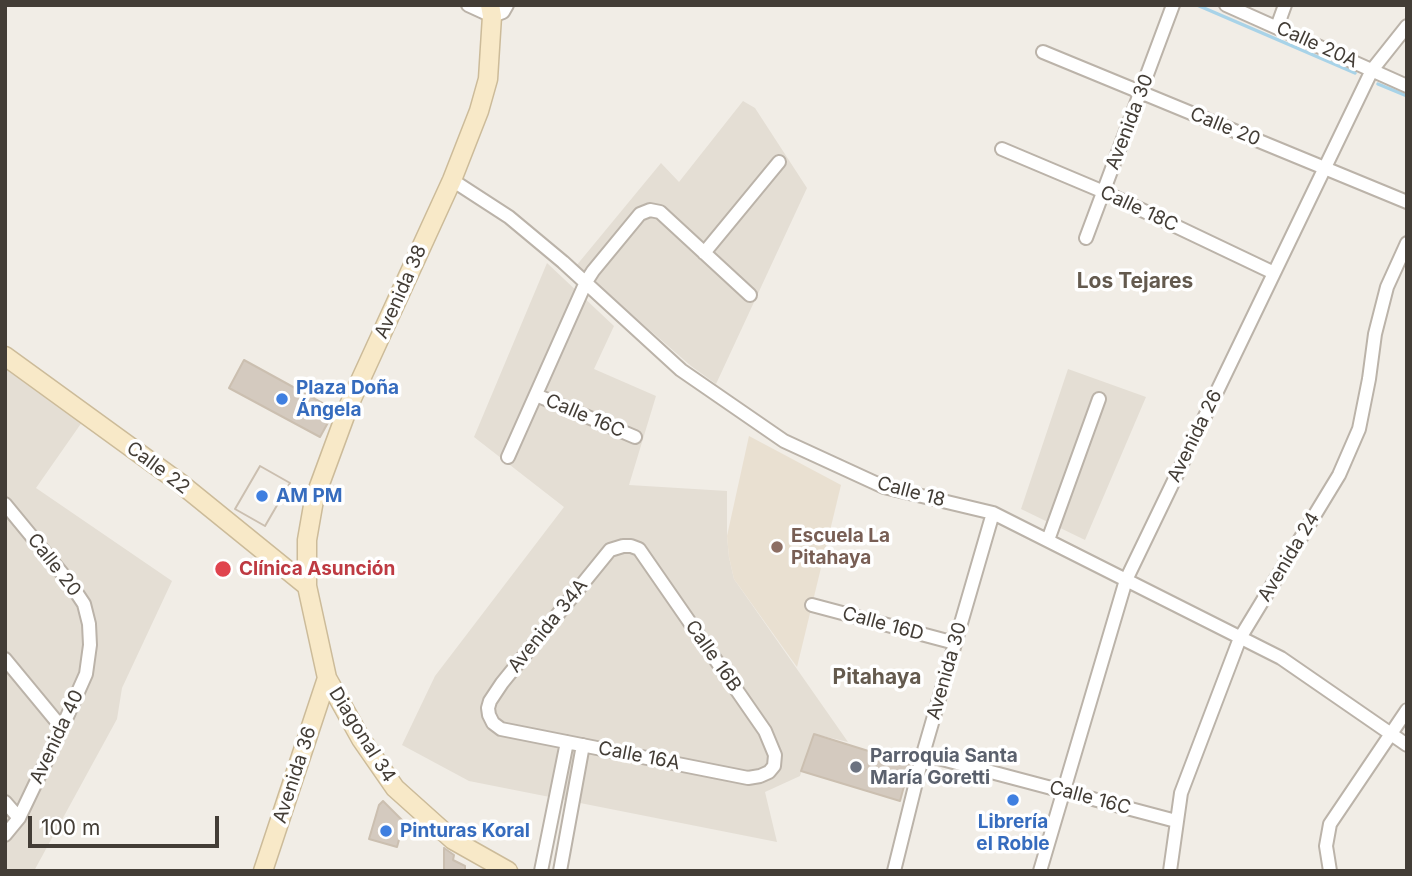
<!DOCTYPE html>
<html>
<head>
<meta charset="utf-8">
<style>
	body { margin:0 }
	#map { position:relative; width:1412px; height:876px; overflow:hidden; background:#f1ede6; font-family:Inter,sans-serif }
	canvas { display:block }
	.frame { position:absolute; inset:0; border:7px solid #433d36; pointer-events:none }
	.scale { position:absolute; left:28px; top:816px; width:191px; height:32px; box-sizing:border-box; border:4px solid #433d36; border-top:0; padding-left:9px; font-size:21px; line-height:24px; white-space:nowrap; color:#433d36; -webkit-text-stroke:5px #fff; paint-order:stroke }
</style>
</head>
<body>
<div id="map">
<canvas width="1412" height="876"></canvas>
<div class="frame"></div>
<div class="scale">100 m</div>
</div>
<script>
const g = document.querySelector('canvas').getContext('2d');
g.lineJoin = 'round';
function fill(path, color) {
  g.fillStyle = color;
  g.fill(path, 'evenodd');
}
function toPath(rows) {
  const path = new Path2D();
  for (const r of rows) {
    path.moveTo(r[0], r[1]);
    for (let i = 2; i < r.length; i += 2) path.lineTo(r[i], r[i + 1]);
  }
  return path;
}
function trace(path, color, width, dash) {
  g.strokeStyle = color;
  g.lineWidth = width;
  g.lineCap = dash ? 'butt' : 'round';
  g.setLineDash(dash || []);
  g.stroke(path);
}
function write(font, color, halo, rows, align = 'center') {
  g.font = font + ' Inter,sans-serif';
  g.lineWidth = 7;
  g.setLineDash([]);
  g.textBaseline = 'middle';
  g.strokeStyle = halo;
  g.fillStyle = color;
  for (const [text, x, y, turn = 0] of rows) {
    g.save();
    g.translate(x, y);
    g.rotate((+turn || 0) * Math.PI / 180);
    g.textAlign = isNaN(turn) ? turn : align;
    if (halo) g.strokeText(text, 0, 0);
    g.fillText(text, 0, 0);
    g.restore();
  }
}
fill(toPath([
	[743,101,755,108,807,188,716,384,691,366,576,266,661,163,679,182],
	[547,263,614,326,594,369,656,396,629,485,727,491,727,536,729,557,734,579,848,742,814,734,800,776,765,792,777,842,469,781,402,745,435,676,564,507,474,437],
	[5,363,87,415,36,488,172,581,122,688,117,719,34,871,5,871],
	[1068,369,1146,397,1085,540,1021,509]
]), '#e4ded4');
fill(toPath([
	[749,436,841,485,797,667,734,579,729,557,727,536]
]), '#e9e0d1');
trace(toPath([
	[1197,5,1355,73],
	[1378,84,1407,96]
]), '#a8d3e8', 3.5);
const building = toPath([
	[244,360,335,410,320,437,229,388,244,360],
	[260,466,290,483,265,526,235,509,260,466],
	[260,466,290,483,265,526,235,509,260,466],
	[814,734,910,764,900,801,801,771,814,734],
	[383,801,404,822,397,847,369,839,379,805,383,801],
	[444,848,454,855,453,860,465,866,465,871,444,871,444,848]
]);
fill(building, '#d4cabf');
trace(building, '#cbbfb0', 2);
const street = toPath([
	[468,5,492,16,503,12,507,5],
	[1226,5,1407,86],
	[1277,27,1285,5],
	[1043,52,1407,202],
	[1002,149,1104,192,1274,273],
	[452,180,509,217,563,262,681,370,784,441,884,487,993,513,1281,658,1407,745],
	[1086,238,1173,5],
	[704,253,779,162],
	[536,395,635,437],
	[508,457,586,282,593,271,640,214,650,210,660,212,750,295],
	[5,504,70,583,84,604,89,624,90,645,86,674,62,728,19,818,5,835],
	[1048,540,1099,399],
	[623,546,631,546,639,549,765,731,775,755,774,766,769,772,760,776,748,778,501,729,493,723,489,715,488,708,490,701,502,683,610,550,623,546],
	[812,605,955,643],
	[5,659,62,728],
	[923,754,1176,821],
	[5,802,19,818],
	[541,871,567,742],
	[560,871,583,745],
	[894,871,923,754,993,513],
	[1040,871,1126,580,1372,70,1407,26],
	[1170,871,1181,793,1240,638,1339,475,1359,429,1369,379,1375,334,1387,287,1407,243],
	[1330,871,1326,846,1330,824,1407,710]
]);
const secondary = toPath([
	[490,5,492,16,488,79,479,111,452,180,349,405,314,500,307,540,307,586,327,678,361,739,395,788,453,840,508,871],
	[5,356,180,483,307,586],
	[263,871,327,678]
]);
trace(street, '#bbb3a9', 16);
trace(secondary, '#cb9', 21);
trace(street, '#fff', 12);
trace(secondary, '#f8e9c8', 18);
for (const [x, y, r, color] of [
	[282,399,7,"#3f7fe0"],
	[262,496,7,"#3f7fe0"],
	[777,547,7,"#8d6e63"],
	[223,569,9,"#e0444e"],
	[856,767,7,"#6b7280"],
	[1013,800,7,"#3f7fe0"],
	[386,831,7,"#3f7fe0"]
]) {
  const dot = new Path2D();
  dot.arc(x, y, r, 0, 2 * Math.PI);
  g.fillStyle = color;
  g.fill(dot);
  trace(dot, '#fff', 2.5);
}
write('19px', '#433d36', '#fff', [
	["Calle 20A",1317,45,24],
	["Avenida 30",1130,122,-69],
	["Calle 20",1225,127,22],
	["Calle 18C",1139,209,25],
	["Avenida 38",401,292,-66],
	["Calle 16C",585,416,23],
	["Avenida 26",1195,436,-64],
	["Calle 22",158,468,37],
	["Calle 18",911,492,15],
	["Avenida 24",1289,557,-59],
	["Calle 20",54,565,52],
	["Calle 16D",883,624,15],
	["Avenida 34A",548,626,-51],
	["Calle 16B",713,656,55],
	["Avenida 30",947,671,-74],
	["Diagonal 34",362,735,58],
	["Avenida 40",57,737,-65],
	["Calle 16A",639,756,11],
	["Avenida 36",295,775,-72],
	["Calle 16C",1090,798,15]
]);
write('bold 19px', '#366cbe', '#fff', [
	["Plaza Doña",296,388],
	["Ángela",296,410],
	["AM PM",276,496],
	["Librería",1013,822,"center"],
	["el Roble",1013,844,"center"],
	["Pinturas Koral",400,831]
], 'left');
write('bold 19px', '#785e54', '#fff', [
	["Escuela La",791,536],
	["Pitahaya",791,558]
], 'left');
write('bold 19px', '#be3a42', '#fff', [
	["Clínica Asunción",239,569]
], 'left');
write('bold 19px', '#5b616d', '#fff', [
	["Parroquia Santa",870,756],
	["María Goretti",870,778]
], 'left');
write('bold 21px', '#645a4e', '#fff', [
	["Los Tejares",1135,282],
	["Pitahaya",877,678]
]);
</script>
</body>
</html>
